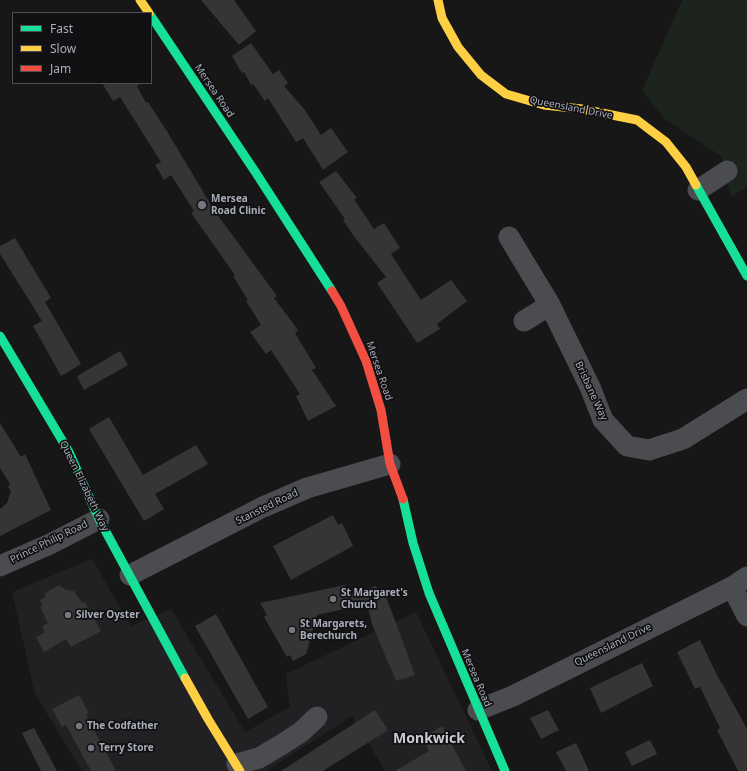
<!DOCTYPE html>
<html>
<head>
<meta charset="utf-8">
<style>
	body { margin:0 }
	#map { position:relative; width:747px; height:771px; overflow:hidden; background:#171717; font-family:"Noto Sans",sans-serif }
	canvas { display:block }
	.legend { position:absolute; left:12px; top:12px; width:140px; height:72px; box-sizing:border-box; background:#111113; border:1px solid #4d4f55; margin:0; padding:5px 7px; list-style:none; font-size:12px; color:#a8adb8 }
	.legend li { display:flex; align-items:center; gap:8px; height:20px }
	.legend b { width:20px; border:1px solid #4d4f55 }
</style>
</head>
<body>
<div id="map">
<canvas width="747" height="771"></canvas>
<ul class="legend">
<li><b style="height:5px;background:#16e098"></b>Fast</li>
<li><b style="height:5px;background:#ffcf43"></b>Slow</li>
<li><b style="height:5px;background:#f24e42"></b>Jam</li>
</ul>
</div>
<script>
const g = document.querySelector('canvas').getContext('2d');
g.lineJoin = 'round';
function fill(path, color) {
  g.fillStyle = color;
  g.fill(path, 'evenodd');
}
function toPath(rows) {
  const path = new Path2D();
  for (const r of rows) {
    path.moveTo(r[0], r[1]);
    for (let i = 2; i < r.length; i += 2) path.lineTo(r[i], r[i + 1]);
  }
  return path;
}
function trace(path, color, width, dash) {
  g.strokeStyle = color;
  g.lineWidth = width;
  g.lineCap = dash ? 'butt' : 'round';
  g.setLineDash(dash || []);
  g.stroke(path);
}
function write(font, color, halo, rows, align = 'center') {
  g.font = font + ' "Noto Sans",sans-serif';
  g.lineWidth = 3.5;
  g.setLineDash([]);
  g.textBaseline = 'middle';
  g.strokeStyle = halo;
  g.fillStyle = color;
  for (const [text, x, y, turn = 0] of rows) {
    g.save();
    g.translate(x, y);
    g.rotate((+turn || 0) * Math.PI / 180);
    g.textAlign = isNaN(turn) ? turn : align;
    if (halo) g.strokeText(text, 0, 0);
    g.fillText(text, 0, 0);
    g.restore();
  }
}
fill(toPath([
	[92,559,131,626,171,609,245,732,290,707,286,674,416,612,492,771,385,771,352,716,266,771,82,771,35,694,12,592]
]), '#212123');
fill(toPath([
	[682,0,747,0,747,187,731,197,721,156,666,120,642,91]
]), '#1d241e');
fill(toPath([
	[201,0,234,0,256,31,239,45],
	[251,43,273,74,279,70,288,83,284,86,305,110,321,135,331,128,348,152,323,170,303,138,296,142,268,98,265,101,253,84,251,85,244,72,242,73,232,56],
	[102,83,142,83,137,86,146,103,148,102,168,133,214,210,277,296,274,298,298,330,295,333,316,368,312,370,336,406,308,421,296,396,300,394,271,350,266,354,250,332,261,325,246,301,248,300,233,276,235,275,191,213,194,211,171,175,164,180,155,165,161,162,120,97,113,101],
	[336,171,357,198,354,199,374,229,384,223,400,248,391,254,421,300,451,280,467,301,437,324,440,329,417,343,377,283,386,277,353,235,343,220,345,219,319,182],
	[15,238,51,298,45,302,81,364,61,376,33,326,42,321,0,254,0,246],
	[120,351,128,365,84,390,77,376],
	[109,417,143,475,196,445,208,464,155,494,164,509,144,521,89,429],
	[0,423,21,457,25,454,51,510,0,536,0,509,7,503,11,491,8,487,10,484,0,468],
	[333,515,338,525,342,523,353,546,291,580,273,546],
	[59,585,66,590,74,591,82,603,85,602,101,631,71,647,66,639,44,652,36,637,45,632,42,626,48,623,40,607,43,606,40,600,46,597,44,594],
	[345,585,347,594,376,586,378,593,384,591,415,675,396,681,372,624,367,604,317,615,306,654,293,661,290,655,287,657,264,617,267,615,260,603],
	[216,614,268,707,248,719,195,626],
	[700,640,721,683,722,683,747,729,747,771,738,771,717,730,720,728,700,687,695,689,677,652],
	[642,663,653,686,601,713,590,688],
	[79,695,89,713,86,715,116,771,91,771,66,725,62,727,52,709],
	[375,710,388,730,323,771,281,771],
	[548,710,559,730,541,739,530,718],
	[442,726,466,771,395,771,429,751,422,738],
	[34,728,57,771,41,771,22,733],
	[650,740,657,754,632,766,625,752],
	[576,743,583,758,589,771,566,771,556,752]
]), '#353536');
trace(toPath([
	[698,190,727,171],
	[509,237,550,305,590,387,603,420,627,446,649,450,683,439,747,399],
	[524,321,550,305],
	[0,566,50,544,99,519],
	[130,575,263,507,307,488,390,464],
	[732,587,747,616],
	[478,710,513,696,732,587,747,577],
	[237,764,259,758,281,745,301,732,317,717]
]), '#4b4c50', 21);
trace(toPath([
	[151,16,256,173,332,291],
	[696,185,747,276],
	[0,336,69,452,99,519,185,678],
	[403,499,413,543,429,593,505,771]
]), '#16e098', 9);
trace(toPath([
	[140,0,149,13],
	[438,0,442,18,458,47,481,75,506,94,544,105,582,109,637,120,666,142,686,167,696,185],
	[185,678,208,719,240,771]
]), '#ffcf43', 9);
trace(toPath([
	[332,291,341,306,366,361,381,410,390,464,403,499]
]), '#f24e42', 9);
for (const [x, y, r, color] of [
	[202,205,5,"#757880"],
	[333,599,4,"#757880"],
	[68,615,4,"#757880"],
	[292,630,4,"#757880"],
	[79,726,4,"#757880"],
	[91,748,4,"#757880"]
]) {
  const dot = new Path2D();
  dot.arc(x, y, r, 0, 2 * Math.PI);
  g.fillStyle = color;
  g.fill(dot);
  trace(dot, '#111113', 1.5);
}
write('10px', '#a8adb8', '#111113', [
	["Mersea Road",214,91,56],
	["Queensland Drive",571,108,11],
	["Mersea Road",379,371,71],
	["Brisbane Way",591,391,65],
	["Queen Elizabeth Way",84,486,64],
	["Stansted Road",267,507,-26],
	["Prince Philip Road",49,542,-26],
	["Queensland Drive",613,645,-26],
	["Mersea Road",476,678,67]
]);
write('bold 10px', '#a8adb8', '#111113', [
	["Mersea",211,199],
	["Road Clinic",211,211],
	["St Margaret's",341,593],
	["Church",341,605],
	["Silver Oyster",76,615],
	["St Margarets,",300,624],
	["Berechurch",300,636],
	["The Codfather",87,726],
	["Terry Store",99,748]
], 'left');
write('bold 14px', '#c9ccd4', '#111113', [
	["Monkwick",429,739]
]);
</script>
</body>
</html>
